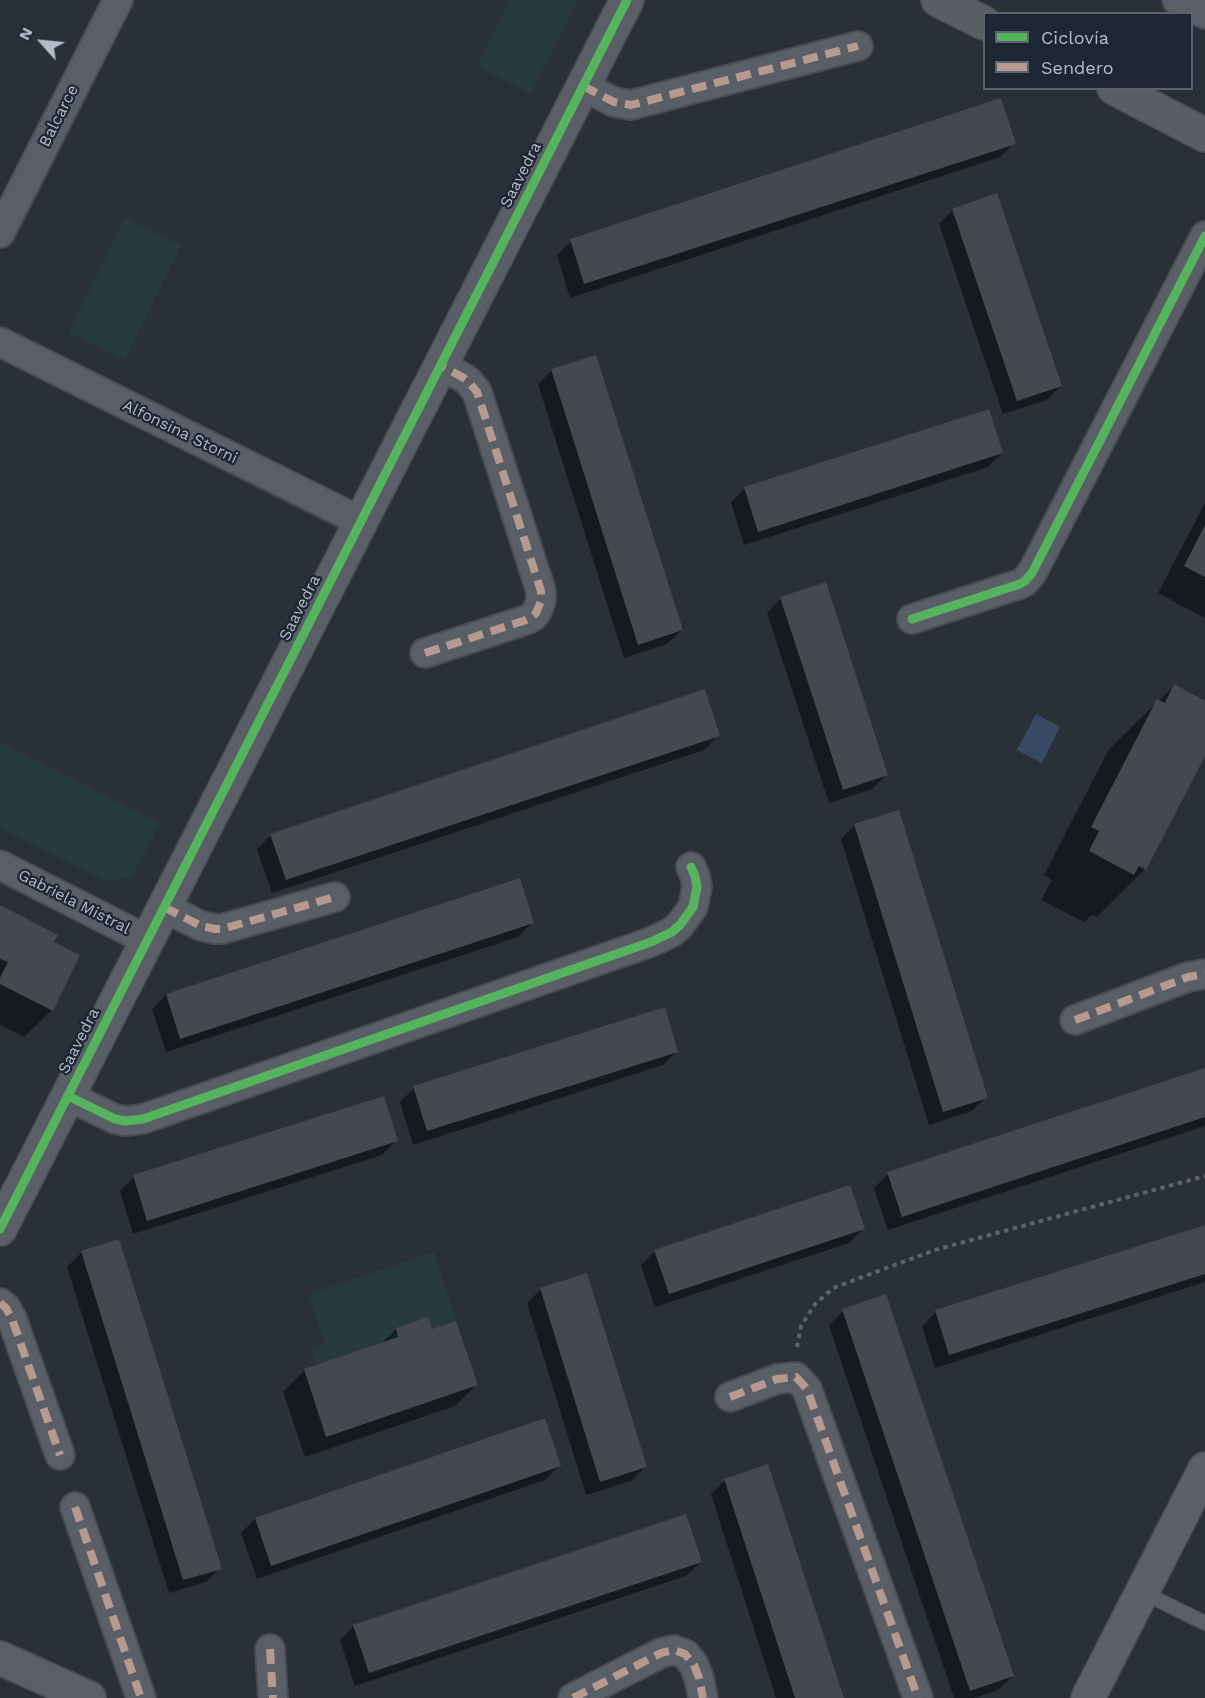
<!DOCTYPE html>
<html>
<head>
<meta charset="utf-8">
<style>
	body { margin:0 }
	#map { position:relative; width:1205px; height:1698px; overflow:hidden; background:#2a3038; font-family:"Work Sans",sans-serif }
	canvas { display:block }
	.legend { position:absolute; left:983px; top:12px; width:210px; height:78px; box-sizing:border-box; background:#1d2633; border:2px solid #59626f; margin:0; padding:8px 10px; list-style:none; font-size:18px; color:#b4bcc9 }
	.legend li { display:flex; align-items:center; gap:12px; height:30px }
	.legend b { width:30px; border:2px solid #59626f }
	.north { position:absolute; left:12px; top:12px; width:60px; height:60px; -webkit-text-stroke:4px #1d2633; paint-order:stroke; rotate:297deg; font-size:16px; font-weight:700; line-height:24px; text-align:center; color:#b4bcc9 }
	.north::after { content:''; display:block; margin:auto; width:21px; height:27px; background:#b4bcc9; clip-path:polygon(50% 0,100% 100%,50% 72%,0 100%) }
</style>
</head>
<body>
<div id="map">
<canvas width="1205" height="1698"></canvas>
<ul class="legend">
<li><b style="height:8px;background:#56b35d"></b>Ciclovía</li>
<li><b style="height:8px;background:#b69a8f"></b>Sendero</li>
</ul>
<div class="north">N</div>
</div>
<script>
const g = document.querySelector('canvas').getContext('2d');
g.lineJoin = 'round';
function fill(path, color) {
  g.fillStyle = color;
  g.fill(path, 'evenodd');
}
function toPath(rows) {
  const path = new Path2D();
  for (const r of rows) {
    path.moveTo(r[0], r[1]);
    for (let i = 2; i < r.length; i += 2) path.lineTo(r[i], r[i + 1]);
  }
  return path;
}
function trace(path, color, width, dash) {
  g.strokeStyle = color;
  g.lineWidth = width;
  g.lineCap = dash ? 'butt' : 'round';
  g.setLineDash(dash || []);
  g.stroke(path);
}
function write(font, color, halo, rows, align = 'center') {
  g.font = font + ' "Work Sans",sans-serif';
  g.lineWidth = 4.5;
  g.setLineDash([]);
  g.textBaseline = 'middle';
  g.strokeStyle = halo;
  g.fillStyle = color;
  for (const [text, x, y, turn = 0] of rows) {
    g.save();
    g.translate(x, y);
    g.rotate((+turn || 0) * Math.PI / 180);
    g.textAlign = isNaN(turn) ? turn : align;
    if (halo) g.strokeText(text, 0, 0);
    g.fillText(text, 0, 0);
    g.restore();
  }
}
fill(toPath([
	[510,0,578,0,531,93,477,66],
	[125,218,181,245,125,360,69,332],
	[0,742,160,823,132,877,106,881,0,828],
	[434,1252,456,1321,432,1329,428,1317,396,1328,398,1337,316,1365,311,1349,325,1344,309,1294]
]), '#273a3e');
fill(toPath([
	[1036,714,1060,727,1042,763,1017,750]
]), '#384963');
fill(toPath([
	[1014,143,1000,157,570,298,557,255,571,241],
	[953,210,1061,386,1047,400,1003,414,939,224],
	[552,370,682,630,667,644,624,658,538,384],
	[1002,453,988,467,744,545,731,502,745,488],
	[1205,503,1205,618,1158,593],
	[781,598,886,775,872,789,829,803,767,613],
	[1174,686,1205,702,1205,753,1145,869,1097,917,1092,915,1084,922,1041,900,1052,880,1044,875,1109,749],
	[718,736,704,750,272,893,257,849,271,835],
	[855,825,986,1097,972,1111,929,1125,841,839],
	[0,907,52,943,52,1010,24,1037,0,1025],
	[532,923,518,937,166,1052,152,1009,166,995],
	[677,1051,663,1065,413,1145,400,1102,414,1088],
	[1205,1069,1205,1126,888,1230,874,1188,888,1174],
	[396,1141,382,1155,133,1234,120,1191,134,1177],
	[1205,1227,1205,1282,935,1368,922,1326,936,1312],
	[863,1229,849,1243,655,1307,641,1265,655,1251],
	[118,1241,220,1568,206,1582,169,1593,67,1267,81,1253],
	[541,1289,645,1467,631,1481,586,1495,527,1303],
	[843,1311,1012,1676,998,1690,974,1698,954,1698,829,1325],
	[396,1329,431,1330,476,1385,455,1406,305,1457,283,1392,304,1371,380,1345],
	[559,1466,545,1480,257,1579,241,1533,255,1519],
	[725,1480,842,1698,776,1698,711,1494],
	[701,1562,686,1576,355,1686,340,1640,354,1626]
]), '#0007');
fill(toPath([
	[1001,98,1016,144,584,284,570,239],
	[997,193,1062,386,1017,401,952,209],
	[596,355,683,630,638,645,551,369],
	[989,409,1003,453,758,532,744,487],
	[1205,525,1205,577,1184,566],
	[826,582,888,775,843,790,780,597],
	[1174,684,1205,701,1205,756,1146,870,1139,866,1134,875,1089,851,1099,831,1091,827,1157,699,1165,703],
	[705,689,720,736,286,880,270,834],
	[899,810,988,1098,943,1112,854,824],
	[520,878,534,923,180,1039,166,994],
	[0,905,58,935,54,942,80,955,53,1011,0,984,0,978,8,962,0,959],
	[665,1007,678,1052,427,1131,413,1086],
	[1205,1068,1205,1117,902,1217,887,1172],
	[384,1096,398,1141,147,1221,133,1175],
	[850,1185,865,1229,669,1294,654,1250],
	[1205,1225,1205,1274,949,1355,935,1310],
	[119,1239,222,1569,183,1580,81,1251],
	[587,1273,647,1467,600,1482,540,1288],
	[886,1294,1014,1676,970,1691,842,1309],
	[428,1317,432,1329,456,1321,478,1385,326,1437,304,1369,398,1337,396,1328],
	[545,1418,561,1466,271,1566,255,1518],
	[768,1464,844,1698,795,1698,724,1479],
	[686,1514,702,1562,369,1673,353,1625]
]), '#444950');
const service = toPath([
	[1142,1592,1205,1623]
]);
const minor = toPath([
	[1177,0,1205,14],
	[583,86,614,102,631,105,858,46],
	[0,233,118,0],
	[0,342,360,521],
	[912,619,1020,584,1025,581,1032,573,1205,236],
	[425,653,526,620,532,617,536,613,541,601,541,591,477,392,469,382,464,378,440,365],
	[0,865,147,940],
	[164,907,201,926,215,929,222,929,335,897],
	[1075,1020,1188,977,1205,974],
	[68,1096,115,1119,125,1121,143,1119,651,942,672,932,680,925,693,907,697,887,695,876,691,867],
	[0,1303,6,1308,12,1319,60,1455],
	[730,1397,777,1379,796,1377,807,1389,918,1698],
	[75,1507,141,1698],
	[270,1649,273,1698],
	[573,1698,661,1653,674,1650,685,1654,694,1665,699,1678,703,1698]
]);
const tertiary = toPath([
	[0,1229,627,0],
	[0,1658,89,1698]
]);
const secondary = toPath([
	[938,0,984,23],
	[1114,88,1205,135]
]);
const primary = toPath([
	[1088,1698,1205,1469]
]);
trace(service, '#484c53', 16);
trace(minor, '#484c53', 32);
trace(tertiary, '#484c53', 36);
trace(secondary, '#484c53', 36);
trace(primary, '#484c55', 36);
trace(toPath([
	[797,1347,801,1326,815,1304,833,1288,935,1250,1205,1176]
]), '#5d636a', 4, [4.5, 4.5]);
trace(service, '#5a5e66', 14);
trace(minor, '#5a5e66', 28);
trace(tertiary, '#5a5e66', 33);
trace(secondary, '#595d64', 33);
trace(primary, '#5c6168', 33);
trace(toPath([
	[583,86,614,102,631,105,858,46],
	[425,653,526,620,532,617,536,613,541,601,541,591,477,392,469,382,464,378,440,365],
	[164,907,201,926,215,929,222,929,335,897],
	[1075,1020,1188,977,1205,974],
	[0,1303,6,1308,12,1319,60,1455],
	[730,1397,777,1379,796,1377,807,1389,918,1698],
	[75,1507,141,1698],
	[270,1649,273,1698],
	[573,1698,661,1653,674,1650,685,1654,694,1665,699,1678,703,1698]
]), '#b69a8f', 8, [15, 8]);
trace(toPath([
	[912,619,1020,584,1025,581,1032,573,1205,236],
	[68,1096,115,1119,125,1121,143,1119,651,942,672,932,680,925,693,907,697,887,695,876,691,867],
	[0,1229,627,0]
]), '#56b35d', 9);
write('16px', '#b4bcc9', '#1d2633', [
	["Balcarce",59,116,-63],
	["Saavedra",521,175,-63],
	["Alfonsina Storni",180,432,26],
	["Saavedra",300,608,-63],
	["Gabriela Mistral",74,902,27],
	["Saavedra",79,1041,-63]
]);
</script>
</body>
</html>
